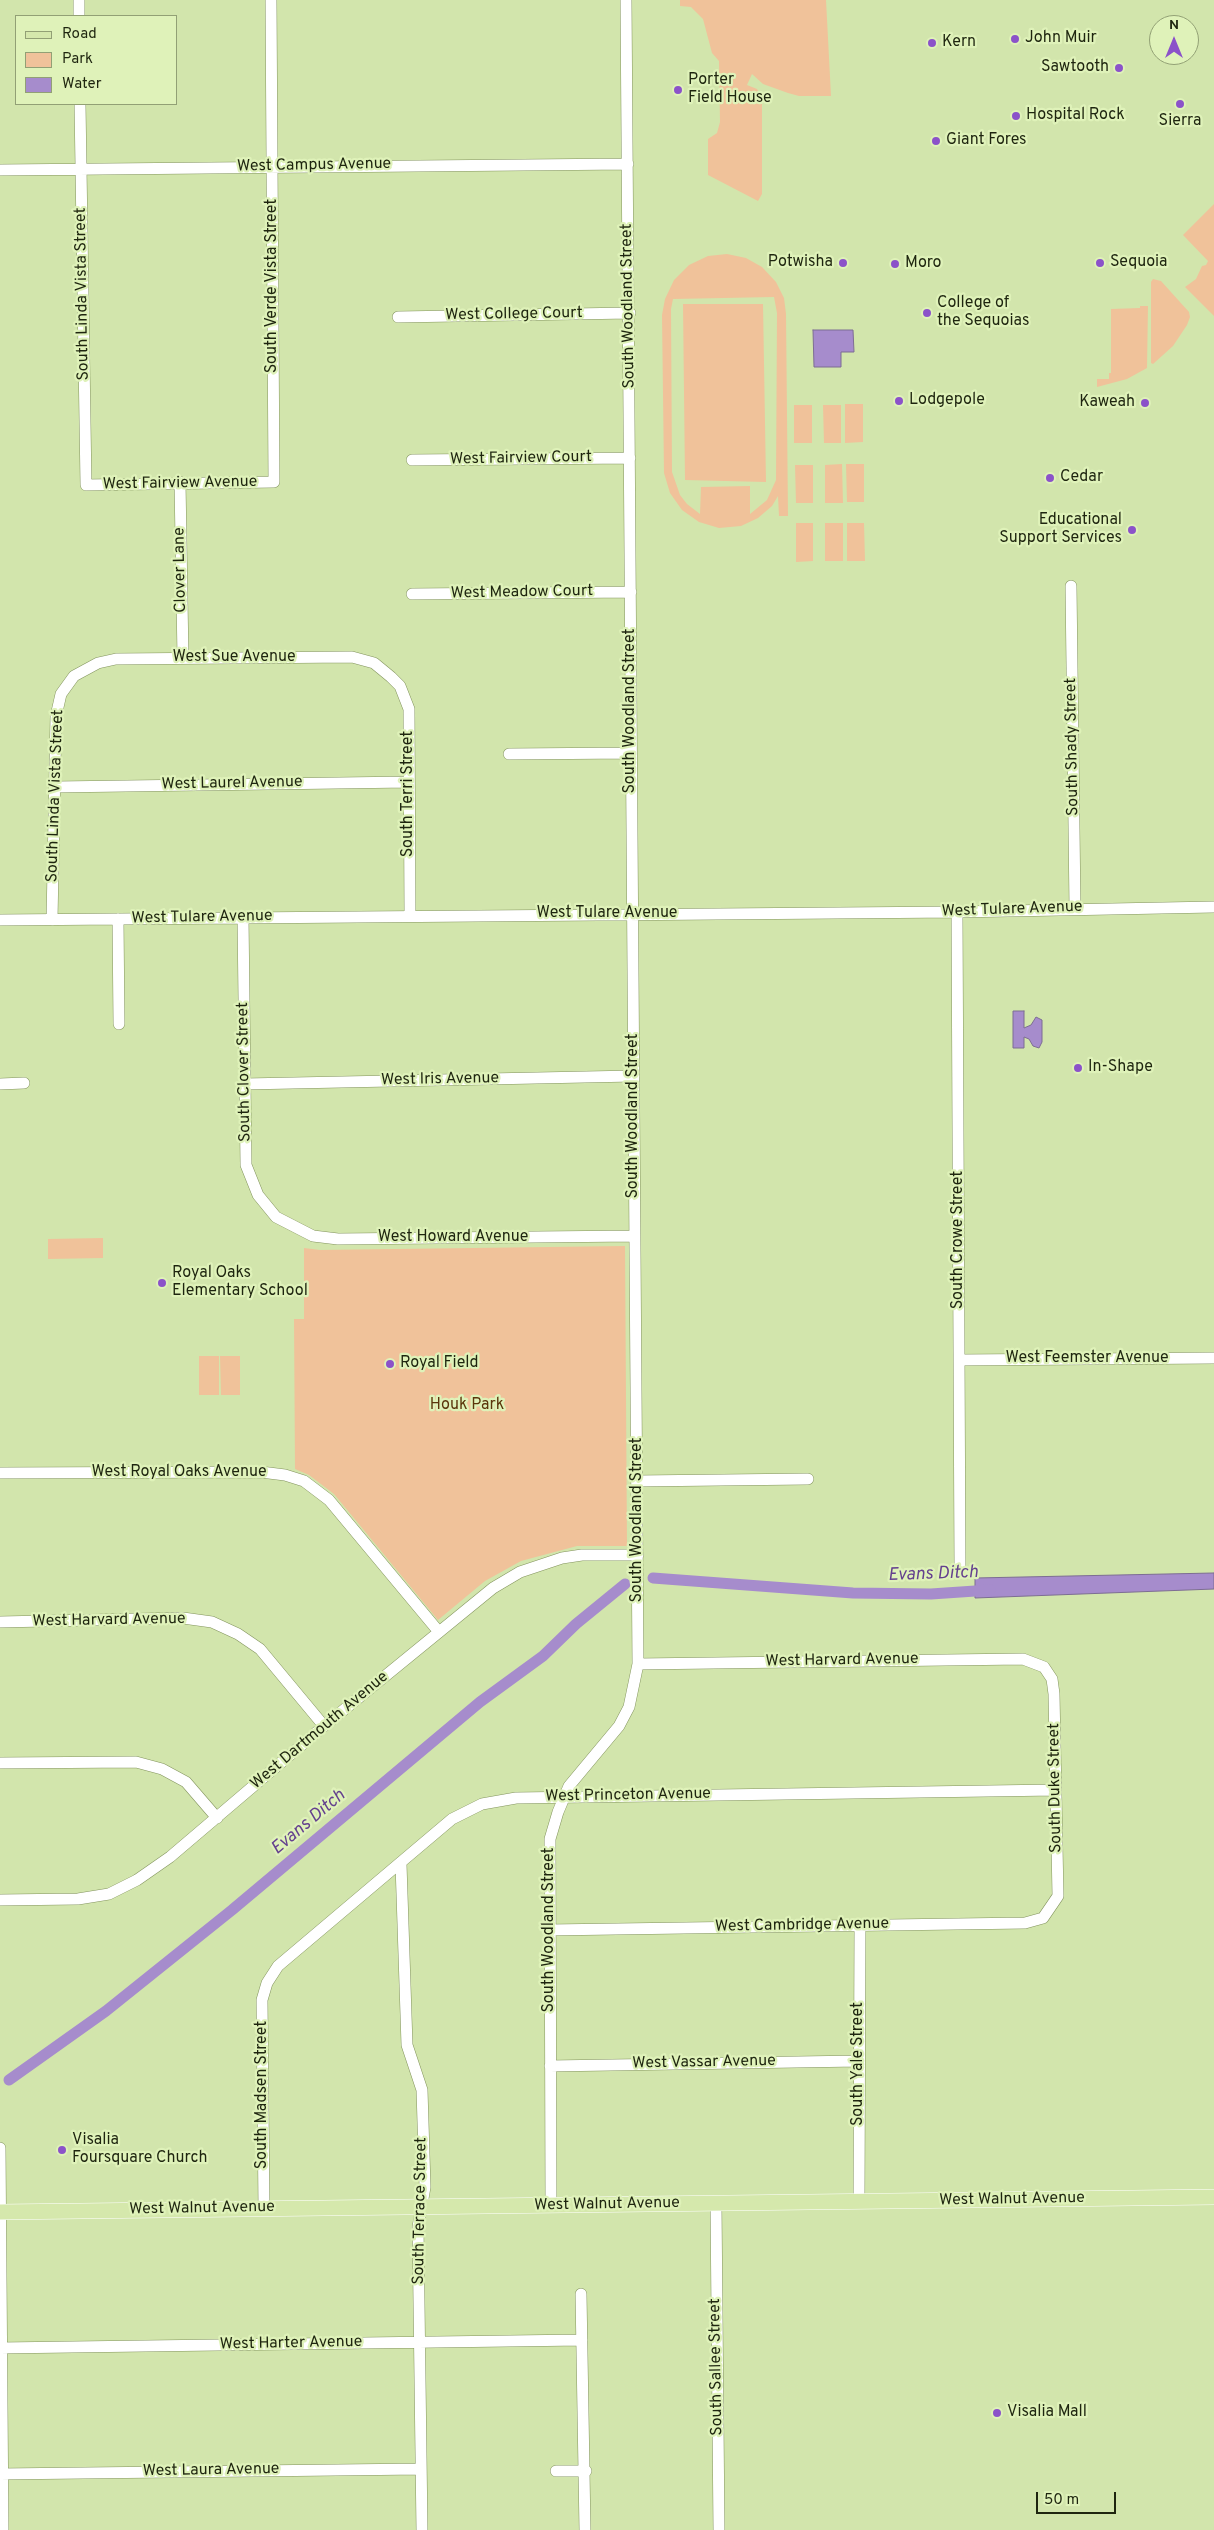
<!DOCTYPE html>
<html>
<head>
<meta charset="utf-8">
<style>
	body { margin:0 }
	#map { position:relative; width:1214px; height:2530px; overflow:hidden; background:#d2e5ac; font-family:Overpass,sans-serif }
	canvas { display:block }
	.legend { position:absolute; left:15px; top:15px; width:162px; height:90px; box-sizing:border-box; background:#dff2b9; border:1px solid #92a075; margin:0; padding:6px 9px; list-style:none; font-size:15px; color:#1e250f }
	.legend li { display:flex; align-items:center; gap:10px; height:25px }
	.legend b { width:25px; border:1px solid #92a075 }
	.north { position:absolute; left:1149px; top:15px; width:50px; height:50px; box-sizing:border-box; background:#dff2b9; border:1px solid #92a075; border-radius:50%; rotate:0deg; font-size:14px; font-weight:700; line-height:20px; text-align:center; color:#1e250f }
	.north::after { content:''; display:block; margin:auto; width:18px; height:22px; background:#8b52c9; clip-path:polygon(50% 0,100% 100%,50% 72%,0 100%) }
	.scale { position:absolute; left:1036px; top:2492px; width:80px; height:22px; box-sizing:border-box; border:2px solid #1e250f; border-top:0; padding-left:6px; font-size:15px; line-height:18px; white-space:nowrap; color:#1e250f; -webkit-text-stroke:4px #dff2b9; paint-order:stroke }
</style>
</head>
<body>
<div id="map">
<canvas width="1214" height="2530"></canvas>
<ul class="legend">
<li><b style="height:6px;background:#d5e8ac"></b>Road</li>
<li><b style="height:14px;background:#f0c29a"></b>Park</li>
<li><b style="height:14px;background:#a68ccc"></b>Water</li>
</ul>
<div class="north">N</div>
<div class="scale">50 m</div>
</div>
<script>
const g = document.querySelector('canvas').getContext('2d');
g.lineJoin = 'round';
function fill(path, color) {
  g.fillStyle = color;
  g.fill(path, 'evenodd');
}
function toPath(rows) {
  const path = new Path2D();
  for (const r of rows) {
    path.moveTo(r[0], r[1]);
    for (let i = 2; i < r.length; i += 2) path.lineTo(r[i], r[i + 1]);
  }
  return path;
}
function trace(path, color, width, dash) {
  g.strokeStyle = color;
  g.lineWidth = width;
  g.lineCap = dash ? 'butt' : 'round';
  g.setLineDash(dash || []);
  g.stroke(path);
}
function write(font, color, halo, rows, align = 'center') {
  g.font = font + ' Overpass,sans-serif';
  g.lineWidth = 4.5;
  g.setLineDash([]);
  g.textBaseline = 'middle';
  g.strokeStyle = halo;
  g.fillStyle = color;
  for (const [text, x, y, turn = 0] of rows) {
    g.save();
    g.translate(x, y);
    g.rotate((+turn || 0) * Math.PI / 180);
    g.textAlign = isNaN(turn) ? turn : align;
    if (halo) g.strokeText(text, 0, 0);
    g.fillText(text, 0, 0);
    g.restore();
  }
}
fill(toPath([
	[680,0,826,0,831,96,799,96,788,93,763,84,752,74,747,85,757,89,762,98,762,194,758,201,708,175,708,139,717,133,720,122,719,61,712,53,703,19,691,7,680,6],
	[1214,204,1214,316,1185,287,1196,279,1202,266,1206,265,1208,261,1183,235],
	[727,254,746,258,762,267,776,282,784,298,786,314,788,516,779,516,778,496,772,506,758,518,741,526,719,528,699,522,682,510,670,493,664,473,662,315,665,299,674,280,689,265,708,256],
	[774,297,777,313,776,480,767,500,750,514,750,486,701,487,700,514,687,504,680,495,672,472,671,309,673,299],
	[1153,279,1161,281,1189,312,1190,317,1187,325,1173,346,1153,364,1151,363,1151,282],
	[683,304,763,304,766,482,685,480],
	[1140,306,1148,306,1147,368,1127,379,1097,387,1097,379,1109,379,1109,373,1111,373,1111,309,1140,308],
	[845,404,863,404,863,442,845,443],
	[794,405,812,405,812,443,794,443],
	[823,405,841,405,841,443,824,443],
	[842,464,843,503,825,503,825,465],
	[846,464,864,464,864,502,847,502],
	[795,465,813,465,813,503,796,503],
	[796,523,813,523,813,561,796,562],
	[825,523,843,523,843,561,825,561],
	[847,523,864,523,865,561,847,561],
	[103,1238,103,1258,48,1259,48,1239],
	[625,1246,627,1546,577,1546,521,1561,485,1581,438,1620,334,1494,309,1475,295,1469,294,1319,304,1319,304,1248,320,1250],
	[199,1356,219,1356,219,1395,199,1395],
	[220,1356,240,1356,240,1395,221,1395]
]), '#f0c29a');
const water = toPath([
	[813,330,853,330,854,352,841,352,841,367,814,367,813,330],
	[1024,1011,1024,1028,1031,1025,1036,1017,1042,1020,1042,1042,1039,1048,1033,1046,1029,1039,1024,1037,1024,1048,1013,1048,1013,1011,1024,1011],
	[1214,1573,1214,1589,975,1598,975,1578,1214,1573]
]);
fill(water, '#a68ccc');
trace(water, '#7d6d93', 1);
trace(toPath([
	[653,1578,853,1593,931,1594,990,1590],
	[9,2080,106,2011,232,1910,480,1702,543,1656,576,1624,625,1584]
]), '#a68ccc', 11);
const minor = toPath([
	[79,0,79,16],
	[80,104,86,485,274,482,271,0],
	[0,170,628,164],
	[398,317,630,313],
	[412,460,630,458],
	[180,482,183,658],
	[1071,586,1075,908],
	[412,594,631,592],
	[509,754,631,753],
	[56,787,409,782],
	[957,912,960,1568],
	[243,917,246,1165,258,1195,276,1217,313,1236,338,1239,635,1236],
	[118,919,119,1024],
	[0,920,957,912,1214,907],
	[52,920,56,716,61,694,74,676,98,663,116,659,352,657,374,663,391,677,400,686,409,709,410,916],
	[0,1084,24,1083],
	[245,1084,634,1076],
	[960,1360,1214,1358],
	[0,1473,261,1472,285,1475,304,1481,329,1500,439,1632],
	[637,1481,808,1479],
	[0,1622,183,1618,212,1622,238,1634,260,1649,324,1726],
	[0,1763,136,1762,162,1769,186,1782,217,1818],
	[401,1864,407,2045,422,2090,425,2187,418,2227,422,2530],
	[0,1900,78,1899,109,1894,137,1880,170,1857,324,1726,493,1588,520,1572,562,1558,582,1555,638,1555],
	[549,1930,1025,1923,1043,1918,1058,1896,1054,1694,1052,1679,1044,1667,1023,1659,638,1664],
	[550,2066,859,2061],
	[0,2148,3,2530],
	[859,2202,860,1925],
	[716,2204,719,2530],
	[551,2206,550,1839,558,1812,569,1786,619,1726,629,1707,638,1664,626,0],
	[264,2209,262,2000,267,1983,278,1966,452,1819,482,1804,516,1798,1056,1790],
	[581,2294,585,2530],
	[0,2348,582,2340],
	[556,2471,586,2471],
	[0,2474,421,2469]
]);
const major = toPath([
	[0,2212,1214,2197]
]);
trace(minor, '#83945e', 12);
trace(major, '#fff', 16);
trace(minor, '#fff', 11);
trace(major, '#d5e8ac', 15);
for (const [x, y, r, color] of [
	[1015,39,5,"#8b52c9"],
	[932,43,5,"#8b52c9"],
	[1119,68,5,"#8b52c9"],
	[678,90,5,"#8b52c9"],
	[1180,104,5,"#8b52c9"],
	[1016,116,5,"#8b52c9"],
	[936,141,5,"#8b52c9"],
	[843,263,5,"#8b52c9"],
	[1100,263,5,"#8b52c9"],
	[895,264,5,"#8b52c9"],
	[927,313,5,"#8b52c9"],
	[899,401,5,"#8b52c9"],
	[1145,403,5,"#8b52c9"],
	[1050,478,5,"#8b52c9"],
	[1132,530,5,"#8b52c9"],
	[1078,1068,5,"#8b52c9"],
	[162,1283,5,"#8b52c9"],
	[390,1364,5,"#8b52c9"],
	[62,2150,5,"#8b52c9"],
	[997,2413,5,"#8b52c9"]
]) {
  const dot = new Path2D();
  dot.arc(x, y, r, 0, 2 * Math.PI);
  g.fillStyle = color;
  g.fill(dot);
  trace(dot, '#dff2b9', 2);
}
write('16px', '#1e250f', '#dff2b9', [
	["John Muir",1025,39],
	["Kern",942,43],
	["Sawtooth",1109,68,"right"],
	["Porter",688,81],
	["Field House",688,99],
	["Hospital Rock",1026,116],
	["Sierra",1180,122,"center"],
	["Giant Fores",946,141],
	["Potwisha",833,263,"right"],
	["Sequoia",1110,263],
	["Moro",905,264],
	["College of",937,304],
	["the Sequoias",937,322],
	["Lodgepole",909,401],
	["Kaweah",1135,403,"right"],
	["Cedar",1060,478],
	["Educational",1122,521,"right"],
	["Support Services",1122,539,"right"],
	["In-Shape",1088,1068],
	["Royal Oaks",172,1274],
	["Elementary School",172,1292],
	["Royal Field",400,1364],
	["Visalia",72,2141],
	["Foursquare Church",72,2159],
	["Visalia Mall",1007,2413]
], 'left');
write('16px', '#1e250f', '#dff2b9', [
	["West Campus Avenue",314,166,-1],
	["South Verde Vista Street",273,286,-90],
	["South Linda Vista Street",83,294,-91],
	["South Woodland Street",629,306,-91],
	["West College Court",514,315,-1],
	["West Fairview Court",521,459,-1],
	["West Fairview Avenue",180,484,-1],
	["Clover Lane",181,570,-91],
	["West Meadow Court",522,593,-1],
	["West Sue Avenue",234,658],
	["South Woodland Street",631,711,-90],
	["South Shady Street",1073,747,-91],
	["West Laurel Avenue",232,784,-1],
	["South Terri Street",409,794,-90],
	["South Linda Vista Street",56,796,-88],
	["West Tulare Avenue",1012,910,-2],
	["West Tulare Avenue",607,914],
	["West Tulare Avenue",202,918,-1],
	["South Clover Street",245,1072,-91],
	["West Iris Avenue",440,1080,-1],
	["South Woodland Street",634,1116,-90],
	["West Howard Avenue",453,1238],
	["South Crowe Street",959,1240,-90],
	["West Feemster Avenue",1087,1359],
	["West Royal Oaks Avenue",179,1473],
	["South Woodland Street",638,1520,-90],
	["West Harvard Avenue",109,1621,-1],
	["West Harvard Avenue",842,1661,-1],
	["West Dartmouth Avenue",320,1731,-40],
	["South Duke Street",1056,1788,-91],
	["West Princeton Avenue",628,1796,-1],
	["West Cambridge Avenue",802,1926,-1],
	["South Woodland Street",550,1930,-90],
	["West Vassar Avenue",704,2063,-1],
	["South Yale Street",859,2064,-90],
	["South Madsen Street",263,2095,-90],
	["West Walnut Avenue",1012,2200,-1],
	["West Walnut Avenue",607,2205,-1],
	["West Walnut Avenue",202,2209,-1],
	["South Terrace Street",421,2211,-89],
	["West Harter Avenue",291,2344,-1],
	["South Sallee Street",717,2367,-91],
	["West Laura Avenue",211,2471,-1]
]);
write('16px', '#5b350b', '#dff2b9', [
	["Houk Park",467,1406]
]);
write('italic 18px', '#64408e', '#dff2b9', [
	["Evans Ditch",933,1575,-2],
	["Evans Ditch",309,1823,-40]
]);
</script>
</body>
</html>
